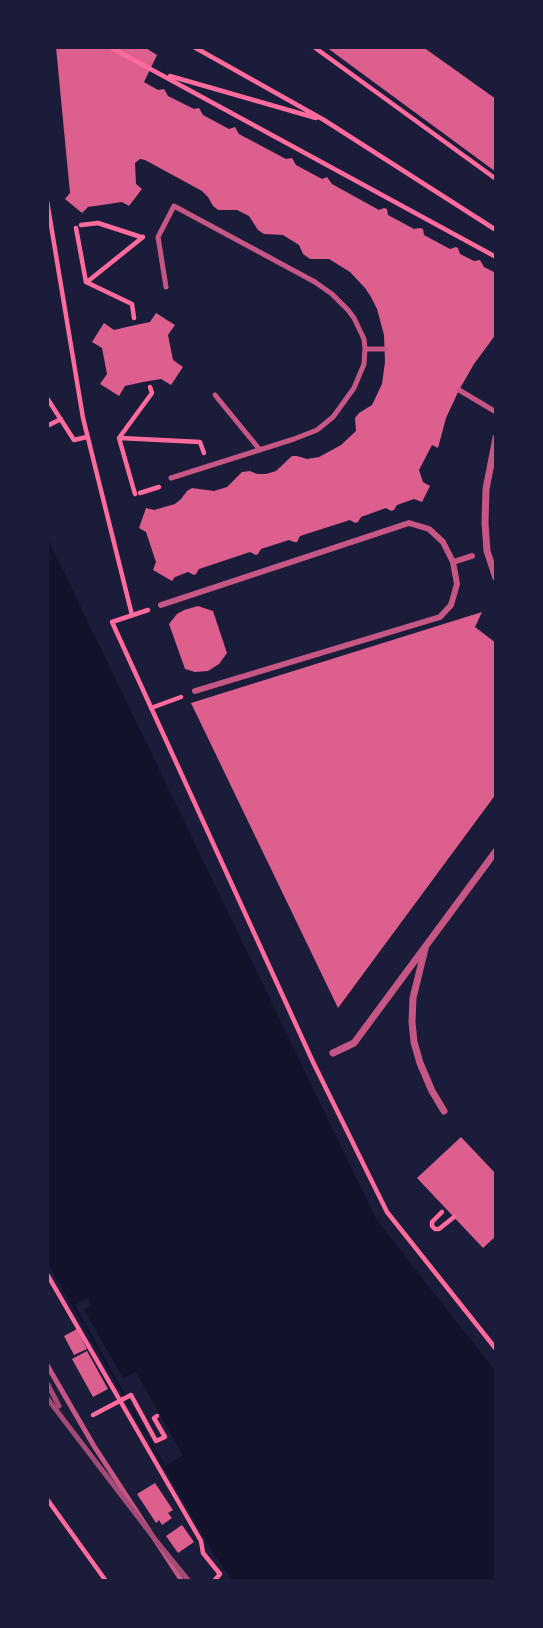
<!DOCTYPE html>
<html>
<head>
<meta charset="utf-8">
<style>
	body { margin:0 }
	#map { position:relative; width:543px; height:1628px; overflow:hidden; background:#1b1b3a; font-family:Arial,sans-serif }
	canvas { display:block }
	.frame { position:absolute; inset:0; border:49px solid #1b1b3a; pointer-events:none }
</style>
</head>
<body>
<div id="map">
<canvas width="543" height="1628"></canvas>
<div class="frame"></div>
</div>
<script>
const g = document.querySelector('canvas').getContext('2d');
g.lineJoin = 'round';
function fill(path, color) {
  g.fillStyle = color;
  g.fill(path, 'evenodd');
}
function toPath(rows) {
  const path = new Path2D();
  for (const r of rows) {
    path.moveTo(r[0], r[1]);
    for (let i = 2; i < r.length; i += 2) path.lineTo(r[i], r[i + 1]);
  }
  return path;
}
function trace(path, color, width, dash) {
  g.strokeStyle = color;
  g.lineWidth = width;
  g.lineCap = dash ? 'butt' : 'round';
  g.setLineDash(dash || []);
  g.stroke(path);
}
fill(toPath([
	[47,537,376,1219,496,1372,496,1581,233,1581,213,1553,47,1262]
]), '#12122b');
fill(toPath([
	[88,1298,91,1305,84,1310,123,1378,136,1372,183,1456,165,1466,75,1305]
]), '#1b1b3a');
fill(toPath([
	[56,47,144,47,157,55,144,82,158,90,164,89,168,96,194,109,199,108,203,115,229,129,235,127,239,134,286,159,292,158,296,165,322,179,327,177,332,184,379,210,384,208,387,209,388,215,414,229,420,228,423,229,424,235,450,249,456,247,458,248,460,254,474,261,480,260,484,267,496,273,496,334,474,364,459,390,446,418,438,448,432,445,419,470,423,482,430,486,422,502,414,499,397,505,394,510,391,511,386,508,361,517,358,522,355,523,350,520,300,536,297,542,294,542,289,540,261,549,258,554,256,555,250,552,199,569,196,574,194,575,188,572,175,577,172,581,153,570,156,562,146,532,139,528,146,508,154,510,175,504,181,499,187,491,192,488,214,491,227,487,242,472,250,471,257,474,266,474,276,471,292,456,297,456,307,459,319,457,341,445,356,431,355,418,359,413,372,405,382,384,385,362,384,335,377,309,371,297,365,288,350,272,329,259,310,259,303,254,299,245,283,235,264,234,258,230,249,216,237,210,218,210,213,206,208,197,202,191,145,160,140,159,135,163,136,184,142,189,129,206,122,202,88,207,82,213,65,199,70,193],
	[326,47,423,47,496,99,496,172],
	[156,313,175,325,168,335,173,360,183,367,171,385,161,379,143,382,125,386,119,396,100,384,107,374,102,348,92,342,104,323,114,330,131,326,150,322],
	[198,606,213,611,227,653,219,664,208,671,195,672,185,669,169,624,177,614,184,610],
	[482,612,475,627,496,643,496,794,338,1008,191,703],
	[461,1137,496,1174,496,1236,483,1248,417,1178],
	[77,1329,87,1349,74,1355,64,1336],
	[87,1351,108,1389,93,1397,72,1359],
	[155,1483,173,1510,168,1513,172,1518,162,1525,159,1520,156,1523,137,1494],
	[182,1525,194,1542,178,1553,166,1536]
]), '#dd5f8e');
trace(toPath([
	[110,47,496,257],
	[194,47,324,120,496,230],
	[314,47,496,179],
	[170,76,316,118],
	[47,201,83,418,132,615],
	[81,225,98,223,141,237],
	[76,228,86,282,132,304,134,318],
	[87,282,143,237],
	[47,398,74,440,87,437],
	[47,426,61,419],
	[120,438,200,442,204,453],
	[140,493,159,487],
	[135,494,119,438,152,393,150,387],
	[148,610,112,622,313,1062,387,1212,496,1349],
	[151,708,181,697],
	[442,1212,432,1222,432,1226,435,1229,439,1229,454,1217],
	[47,1274,201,1541,203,1553,220,1574,214,1581],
	[93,1415,131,1395,156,1441,165,1437,154,1418,157,1416],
	[47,1499,106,1581]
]), '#ff6b9d', 4.5);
trace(toPath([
	[166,287,158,237,174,206,315,282,332,294,348,310,354,318,364,339,365,349,385,349],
	[459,390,496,412],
	[215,395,260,450],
	[171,478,294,439,317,430,333,417,354,388,364,364,365,349],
	[47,1365,94,1446,182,1581]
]), '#c65784', 5);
trace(toPath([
	[453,562,472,556],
	[161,605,409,523,429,529,443,542,453,562,457,584,451,605,440,617,195,691]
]), '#c65784', 6);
trace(toPath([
	[496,438,486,489,485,523,487,551,496,578],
	[425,949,413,998,412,1022,414,1042,420,1063,432,1091,444,1111],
	[333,1053,354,1043,496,851]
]), '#c65784', 7);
trace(toPath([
	[47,1383,59,1406],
	[47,1398,154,1538,189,1581]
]), '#a44b75', 5);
</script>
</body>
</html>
